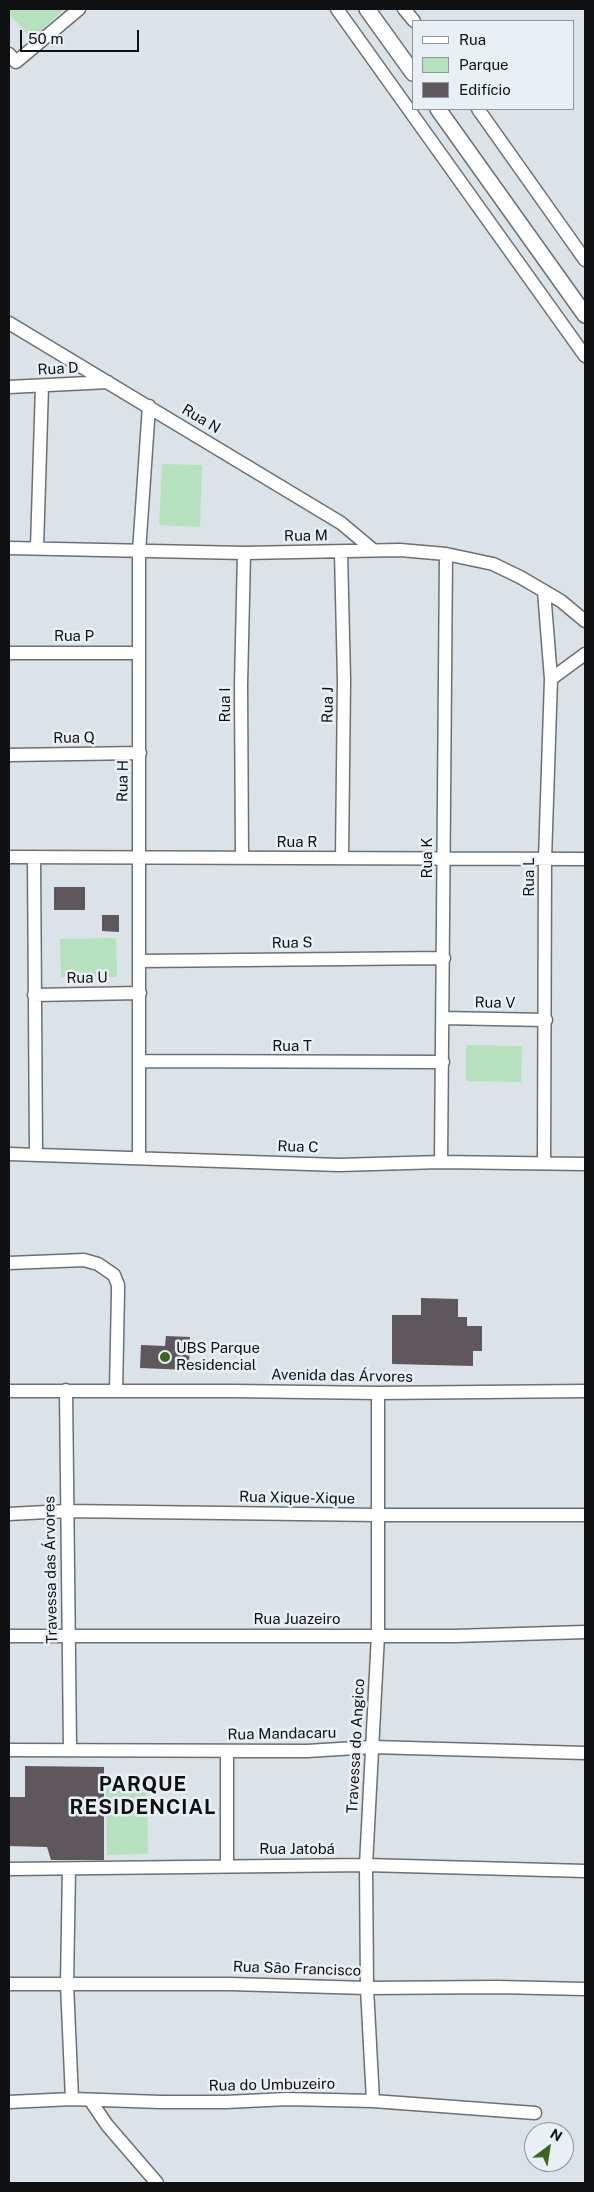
<!DOCTYPE html>
<html>
<head>
<meta charset="utf-8">
<style>
	body { margin:0 }
	#map { position:relative; width:594px; height:2192px; overflow:hidden; background:#dce3e8; font-family:"Public Sans",sans-serif }
	canvas { display:block }
	.frame { position:absolute; inset:0; border:10px solid #0e1012; pointer-events:none }
	.legend { position:absolute; left:412px; top:20px; width:162px; height:90px; box-sizing:border-box; background:#e9f0f5; border:1px solid #91969a; margin:0; padding:6px 9px; list-style:none; font-size:15px; color:#0e1012 }
	.legend li { display:flex; align-items:center; gap:10px; height:25px }
	.legend b { width:25px; border:1px solid #91969a }
	.north { position:absolute; left:524px; top:2122px; width:50px; height:50px; box-sizing:border-box; background:#e9f0f5; border:1px solid #91969a; border-radius:50%; rotate:31deg; font-size:14px; font-weight:700; line-height:20px; text-align:center; color:#0e1012 }
	.north::after { content:''; display:block; margin:auto; width:18px; height:22px; background:#3d6520; clip-path:polygon(50% 0,100% 100%,50% 72%,0 100%) }
	.scale { position:absolute; left:20px; top:30px; width:119px; height:22px; box-sizing:border-box; border:2px solid #0e1012; border-top:0; padding-left:6px; font-size:15px; line-height:18px; white-space:nowrap; color:#0e1012; -webkit-text-stroke:4px #e9f0f5; paint-order:stroke }
</style>
</head>
<body>
<div id="map">
<canvas width="594" height="2192"></canvas>
<div class="frame"></div>
<ul class="legend">
<li><b style="height:6px;background:#fff"></b>Rua</li>
<li><b style="height:14px;background:#b5e1bf"></b>Parque</li>
<li><b style="height:14px;background:#5e575b"></b>Edifício</li>
</ul>
<div class="north">N</div>
<div class="scale">50 m</div>
</div>
<script>
const g = document.querySelector('canvas').getContext('2d');
g.lineJoin = 'round';
function fill(path, color) {
  g.fillStyle = color;
  g.fill(path, 'evenodd');
}
function toPath(rows) {
  const path = new Path2D();
  for (const r of rows) {
    path.moveTo(r[0], r[1]);
    for (let i = 2; i < r.length; i += 2) path.lineTo(r[i], r[i + 1]);
  }
  return path;
}
function trace(path, color, width, dash) {
  g.strokeStyle = color;
  g.lineWidth = width;
  g.lineCap = dash ? 'butt' : 'round';
  g.setLineDash(dash || []);
  g.stroke(path);
}
function write(font, color, halo, rows, align = 'center') {
  g.font = font + ' "Public Sans",sans-serif';
  g.lineWidth = 5;
  g.setLineDash([]);
  g.textBaseline = 'middle';
  g.strokeStyle = halo;
  g.fillStyle = color;
  for (const [text, x, y, turn = 0] of rows) {
    g.save();
    g.translate(x, y);
    g.rotate((+turn || 0) * Math.PI / 180);
    g.textAlign = isNaN(turn) ? turn : align;
    if (halo) g.strokeText(text, 0, 0);
    g.fillText(text, 0, 0);
    g.restore();
  }
}
fill(toPath([
	[9,9,64,9,32,39,9,14],
	[162,464,202,465,200,527,159,525],
	[116,938,117,977,61,977,60,939],
	[466,1045,522,1046,521,1082,466,1081],
	[147,1781,148,1854,107,1855,106,1782]
]), '#b5e1bf');
fill(toPath([
	[54,887,85,887,85,910,54,910],
	[102,915,119,915,119,932,102,931],
	[421,1298,458,1299,458,1317,467,1317,467,1326,482,1326,482,1351,473,1351,473,1366,392,1364,392,1315,421,1315],
	[166,1336,190,1337,189,1370,140,1368,141,1345,165,1346],
	[25,1766,104,1767,104,1860,51,1860,47,1847,9,1846,9,1797,25,1797]
]), '#5e575b');
const minor = toPath([
	[337,9,585,356],
	[404,9,414,21],
	[9,54,16,62,79,9],
	[478,109,585,260],
	[9,323,341,523,372,549],
	[9,387,108,382],
	[9,548,244,553,400,550,446,554,493,564,520,577,561,601,585,621],
	[37,548,42,386],
	[341,552,344,680,342,858],
	[9,653,139,653],
	[551,679,585,654],
	[9,755,140,753],
	[9,857,585,859],
	[34,857,36,1154],
	[242,858,241,685,244,553],
	[141,961,444,958],
	[34,995,140,993],
	[443,1018,546,1020],
	[141,1061,443,1062],
	[9,1154,339,1165,441,1162,585,1164],
	[139,1157,139,552,149,406],
	[441,1162,446,554],
	[544,1163,545,859,551,679,544,591],
	[9,1263,84,1260,98,1264,114,1275,118,1285,118,1292,116,1391],
	[66,1390,70,1749],
	[9,1391,235,1391,378,1393,585,1391],
	[9,1514,66,1511,378,1515,585,1515],
	[9,1636,455,1636,585,1632],
	[9,1750,307,1751,372,1747,585,1753],
	[227,1866,227,1751],
	[9,1869,366,1865,585,1871],
	[69,1869,67,1984,72,2099],
	[9,1984,230,1984,367,1988,497,1987,585,1989],
	[90,2100,107,2125,157,2183],
	[373,2101,367,1988,366,1865,378,1635,378,1393],
	[9,2102,72,2099,161,2102,226,2102,287,2099,373,2101,535,2113]
]);
const tertiary = toPath([
	[367,9,413,73],
	[438,109,585,315]
]);
trace(minor, '#6a7074', 15);
trace(tertiary, '#6a7074', 18);
trace(minor, '#fff', 12);
trace(tertiary, '#fff', 15);
for (const [x, y, r, color] of [
	[165,1357,6,"#3d6520"]
]) {
  const dot = new Path2D();
  dot.arc(x, y, r, 0, 2 * Math.PI);
  g.fillStyle = color;
  g.fill(dot);
  trace(dot, '#e9f0f5', 2);
}
write('15px', '#0e1012', '#e9f0f5', [
	["Rua D",58,369,-3],
	["Rua N",201,419,31],
	["Rua M",306,536,-1],
	["Rua P",74,636],
	["Rua I",225,705,-90],
	["Rua J",328,705,-89],
	["Rua Q",74,738,-1],
	["Rua H",123,781,-89],
	["Rua R",297,842],
	["Rua K",427,858,-90],
	["Rua L",529,877,-90],
	["Rua S",292,943,-1],
	["Rua U",87,978,-1],
	["Rua V",495,1003,1],
	["Rua T",292,1046],
	["Rua C",298,1147,2],
	["Avenida das Árvores",342,1376,1],
	["Rua Xique-Xique",297,1498,1],
	["Travessa das Árvores",51,1570,-91],
	["Rua Juazeiro",297,1619],
	["Rua Mandacaru",282,1734,-1],
	["Travessa do Angico",356,1746,-87],
	["Rua Jatobá",297,1849],
	["Rua São Francisco",297,1969,2],
	["Rua do Umbuzeiro",272,2085,-1]
]);
write('15px', '#0e1012', '#e9f0f5', [
	["UBS Parque",176,1348],
	["Residencial",176,1365]
], 'left');
g.letterSpacing = '1px';
write('bold 20px', '#0e1012', '#e9f0f5', [
	["PARQUE",143,1785],
	["RESIDENCIAL",143,1808]
]);
g.letterSpacing = '0px';
</script>
</body>
</html>
